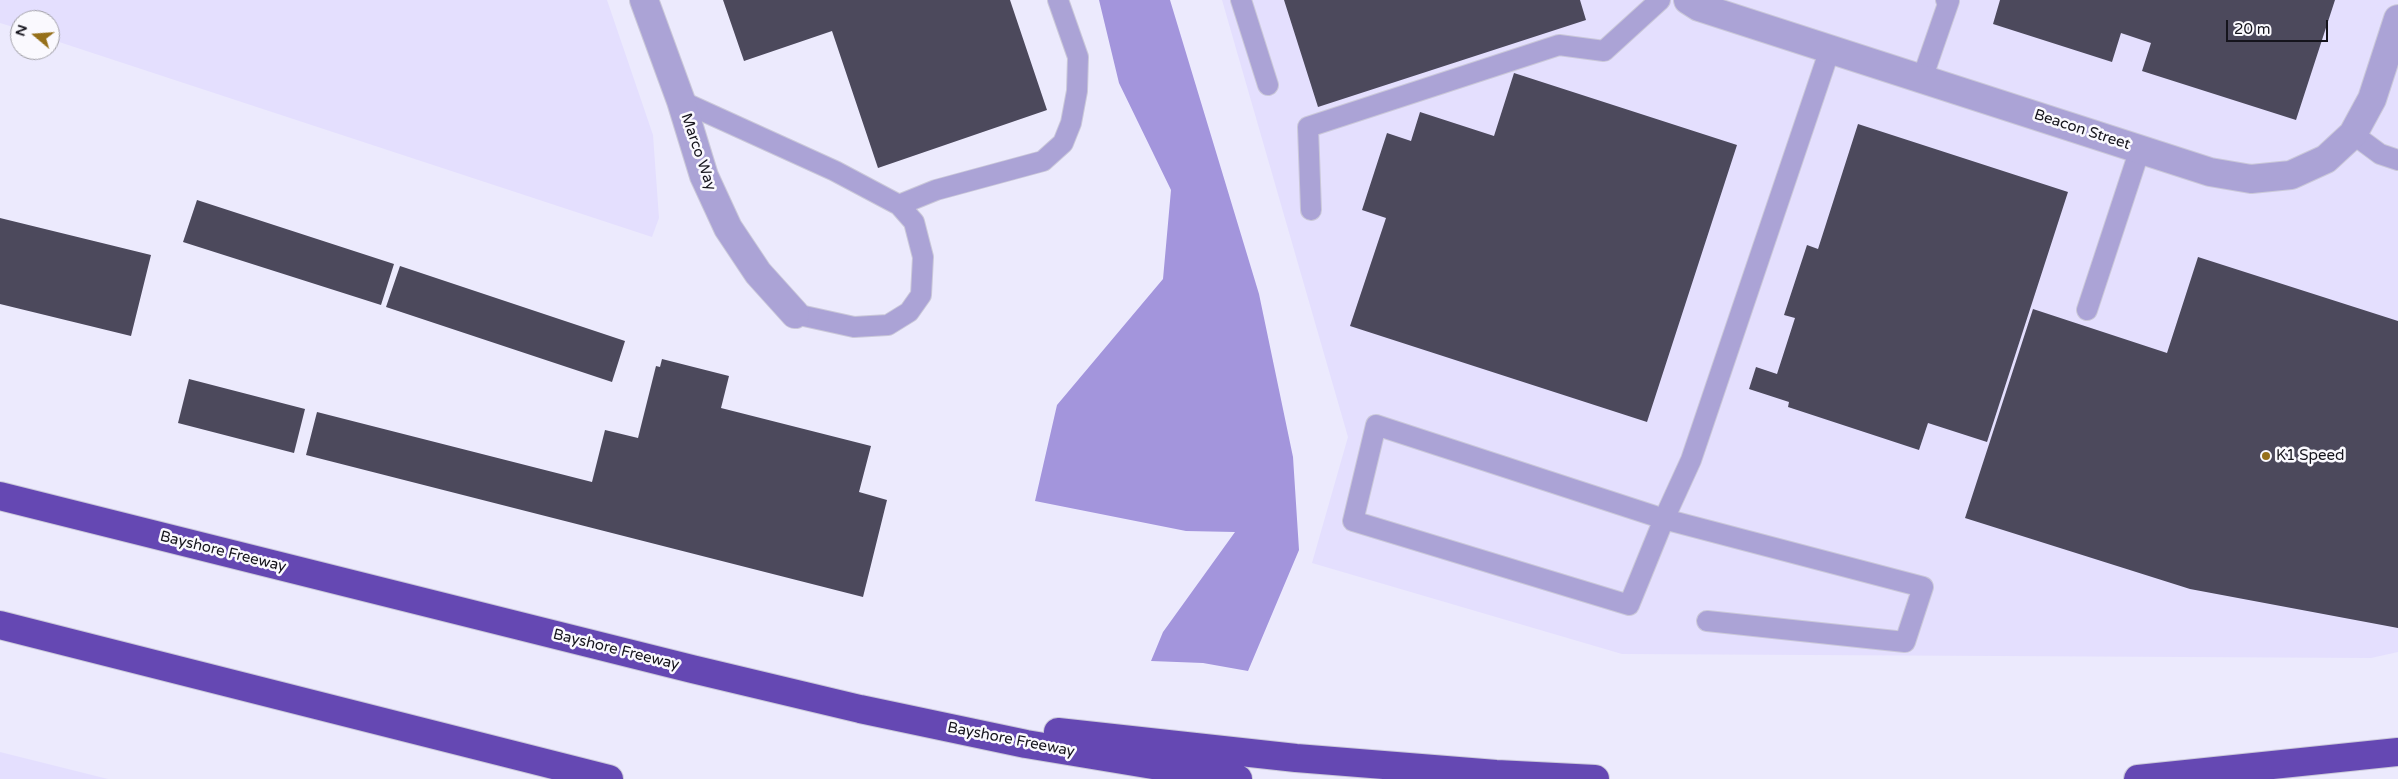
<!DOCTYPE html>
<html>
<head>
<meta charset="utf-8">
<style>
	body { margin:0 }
	#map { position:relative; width:2398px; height:779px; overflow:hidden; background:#eceafd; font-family:"Varela Round",sans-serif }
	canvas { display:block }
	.north { position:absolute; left:10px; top:10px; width:50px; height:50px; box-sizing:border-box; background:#faf9fe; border:1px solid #9e9da4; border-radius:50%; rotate:288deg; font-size:14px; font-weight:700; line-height:20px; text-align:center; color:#15141c }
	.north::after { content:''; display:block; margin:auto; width:18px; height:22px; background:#96701a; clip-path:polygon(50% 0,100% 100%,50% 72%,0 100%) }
	.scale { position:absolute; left:2226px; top:20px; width:102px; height:22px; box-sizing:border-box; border:2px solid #15141c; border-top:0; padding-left:6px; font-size:15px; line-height:18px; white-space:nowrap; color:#15141c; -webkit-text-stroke:4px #faf9fe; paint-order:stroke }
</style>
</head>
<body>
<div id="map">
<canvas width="2398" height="779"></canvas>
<div class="north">N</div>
<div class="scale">20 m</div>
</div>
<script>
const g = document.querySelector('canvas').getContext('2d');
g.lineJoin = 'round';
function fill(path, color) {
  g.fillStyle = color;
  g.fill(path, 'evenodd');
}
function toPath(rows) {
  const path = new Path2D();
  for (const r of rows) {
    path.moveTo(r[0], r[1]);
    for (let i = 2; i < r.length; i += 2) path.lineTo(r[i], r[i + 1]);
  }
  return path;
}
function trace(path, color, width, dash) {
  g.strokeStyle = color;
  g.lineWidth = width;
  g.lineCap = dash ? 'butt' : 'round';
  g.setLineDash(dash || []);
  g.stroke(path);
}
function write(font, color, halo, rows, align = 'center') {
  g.font = font + ' "Varela Round",sans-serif';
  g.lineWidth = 5;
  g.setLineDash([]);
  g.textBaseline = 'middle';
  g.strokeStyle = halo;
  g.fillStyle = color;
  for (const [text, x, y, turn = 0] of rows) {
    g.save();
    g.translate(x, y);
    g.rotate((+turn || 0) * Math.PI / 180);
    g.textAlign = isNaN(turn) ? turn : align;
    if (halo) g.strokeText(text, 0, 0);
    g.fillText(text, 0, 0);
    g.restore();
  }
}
fill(toPath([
	[0,0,607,0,653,135,659,218,652,237,50,39,50,20,20,20,20,29,0,23],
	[1222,0,2398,0,2398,652,2371,658,1622,654,1312,563,1348,437],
	[0,752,108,779,0,779]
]), '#e4dffe');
fill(toPath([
	[1099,0,1170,0,1259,294,1293,457,1299,550,1248,671,1203,663,1151,661,1163,632,1235,532,1186,531,1035,501,1057,405,1163,279,1171,190,1119,83]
]), '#a395dc');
fill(toPath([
	[723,0,1010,0,1047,110,878,168,832,31,744,61],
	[1284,0,1580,0,1586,20,1318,107],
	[2000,0,2335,0,2296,120,2142,71,2151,43,2121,33,2112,62,1993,24],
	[1514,73,1737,145,1647,422,1350,326,1386,218,1362,210,1387,133,1411,141,1420,112,1494,136],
	[1858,124,2068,192,1987,442,1928,423,1919,450,1788,407,1789,402,1749,389,1756,367,1777,374,1795,318,1784,315,1807,245,1818,249],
	[197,200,394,264,381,305,183,242],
	[0,218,151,255,131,336,0,304],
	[2198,257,2398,321,2398,628,2190,589,1965,518,2033,309,2167,353],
	[400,266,625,341,612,382,386,307],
	[662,359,729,376,721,408,871,446,859,492,887,500,863,597,306,455,317,412,592,482,605,430,638,438,656,366,660,367],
	[189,379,305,409,294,453,178,423]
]), '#4c495c');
const lane = toPath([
	[1241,0,1268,85],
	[1922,79,1949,1,1946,0],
	[681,101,835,171,899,205,914,222,923,257,921,295,909,312,888,325,854,327,795,314],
	[2353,134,2380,154,2398,160],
	[899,205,936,190,1043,161,1063,143,1071,123,1077,91,1078,57,1058,0],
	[1311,210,1308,127,1559,45,1604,51,1660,0],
	[2087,310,2140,149],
	[1707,621,1905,642,1923,587,1664,519,1629,605,1353,521,1376,425,1664,519,1691,460,1830,49]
]);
const street = toPath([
	[644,0,681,101,704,176,728,228,758,273,795,314],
	[1688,0,1699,7,2210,172,2251,179,2291,175,2326,159,2353,134,2372,99,2398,19]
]);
const highway = toPath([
	[0,496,692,669,860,709,1026,744,1238,779],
	[0,625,609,779],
	[1058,732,1296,758,1496,774,1595,779],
	[2138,779,2398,752]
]);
trace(lane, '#cac8d9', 22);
trace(street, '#cac8d9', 30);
trace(highway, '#cac8d9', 30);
trace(lane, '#aba3d6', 20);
trace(street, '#aba3d6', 28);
trace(highway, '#6548b3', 28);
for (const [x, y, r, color] of [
	[2266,456,5,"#96701a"]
]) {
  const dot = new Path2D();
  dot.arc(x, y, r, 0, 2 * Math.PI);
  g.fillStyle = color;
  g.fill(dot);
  trace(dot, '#faf9fe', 2);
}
write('15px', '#15141c', '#faf9fe', [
	["Beacon Street",2082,130,18],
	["Marco Way",698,152,71],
	["Bayshore Freeway",223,552,14],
	["Bayshore Freeway",616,650,14],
	["Bayshore Freeway",1011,740,11]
]);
write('15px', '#15141c', '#faf9fe', [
	["K1 Speed",2276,456]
], 'left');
</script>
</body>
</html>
